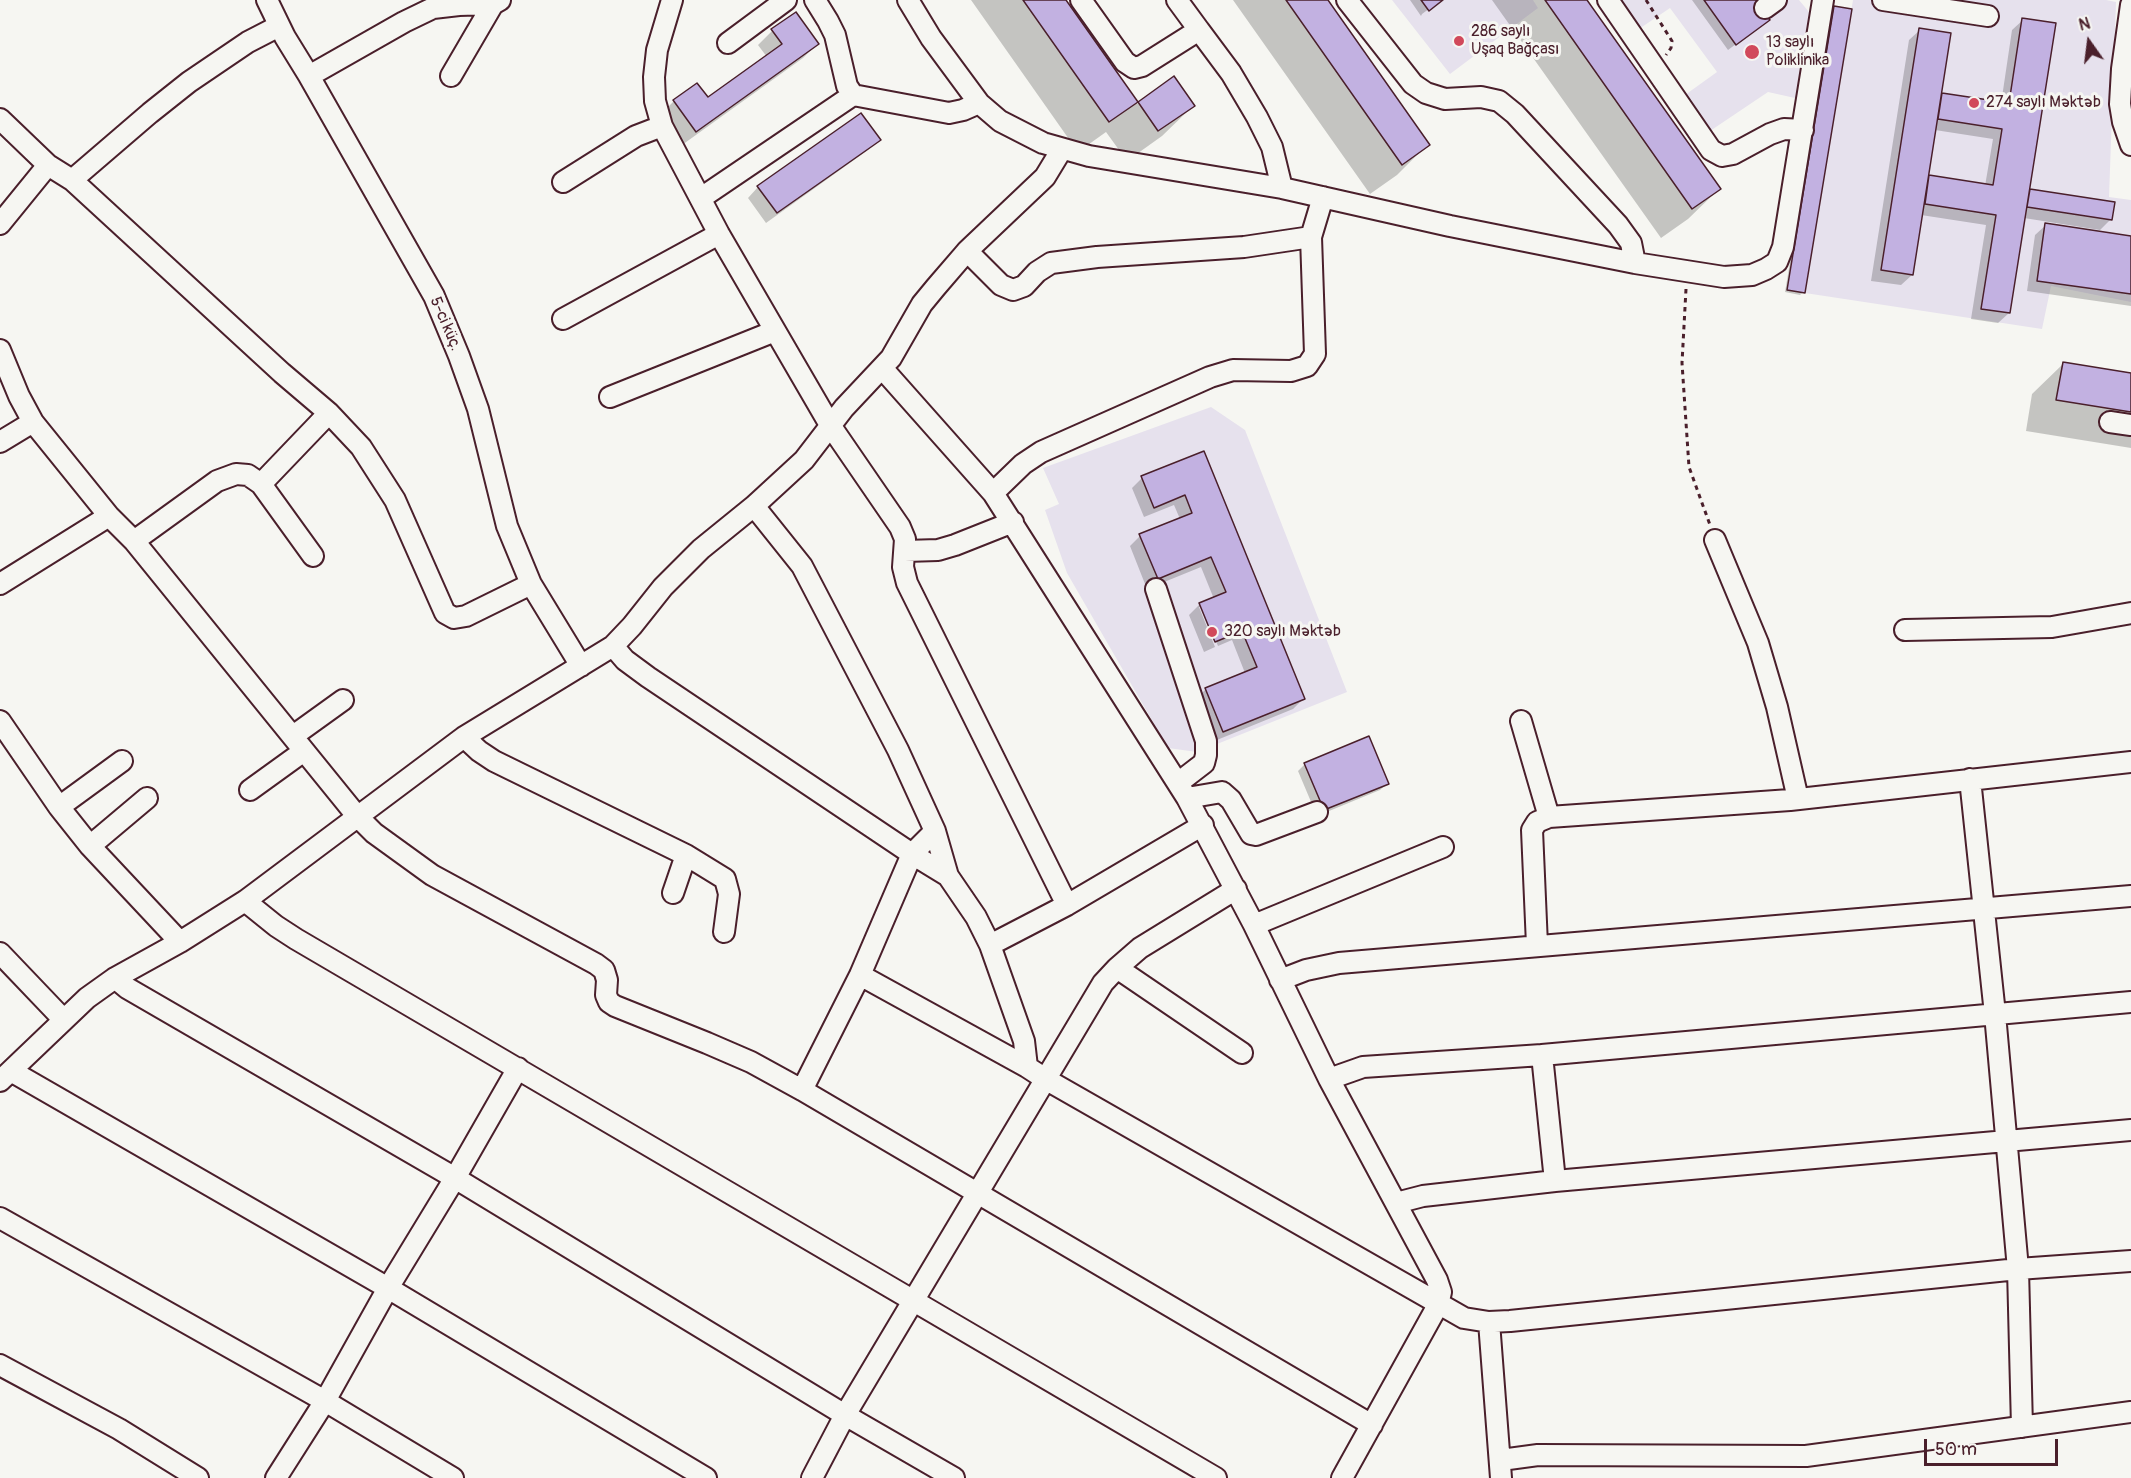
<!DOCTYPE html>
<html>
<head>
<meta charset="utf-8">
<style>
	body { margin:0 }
	#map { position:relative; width:2131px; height:1478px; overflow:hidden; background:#f6f6f2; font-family:Pangolin,sans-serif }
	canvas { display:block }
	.north { position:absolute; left:2059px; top:12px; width:60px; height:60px; -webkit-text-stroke:4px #f6f6f2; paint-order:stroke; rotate:346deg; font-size:16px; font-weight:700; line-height:24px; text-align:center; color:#4a1f2b }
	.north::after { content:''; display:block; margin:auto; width:21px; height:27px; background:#4a1f2b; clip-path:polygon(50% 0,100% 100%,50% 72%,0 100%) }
	.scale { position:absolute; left:1924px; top:1439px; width:134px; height:27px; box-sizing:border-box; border:3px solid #4a1f2b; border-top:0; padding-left:8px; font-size:18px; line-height:21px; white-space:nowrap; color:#4a1f2b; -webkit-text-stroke:4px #f6f6f2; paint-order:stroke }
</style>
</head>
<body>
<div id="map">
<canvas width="2131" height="1478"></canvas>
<div class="north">N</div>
<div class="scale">50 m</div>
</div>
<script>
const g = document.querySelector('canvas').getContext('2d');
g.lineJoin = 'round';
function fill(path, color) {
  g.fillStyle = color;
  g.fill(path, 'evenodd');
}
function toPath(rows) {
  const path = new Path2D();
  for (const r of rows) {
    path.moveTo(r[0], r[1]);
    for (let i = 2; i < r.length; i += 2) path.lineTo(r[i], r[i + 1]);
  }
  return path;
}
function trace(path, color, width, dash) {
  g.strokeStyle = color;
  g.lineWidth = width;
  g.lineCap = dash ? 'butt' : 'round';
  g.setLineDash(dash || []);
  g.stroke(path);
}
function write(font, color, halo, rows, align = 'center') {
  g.font = font + ' Pangolin,sans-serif';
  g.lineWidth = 6;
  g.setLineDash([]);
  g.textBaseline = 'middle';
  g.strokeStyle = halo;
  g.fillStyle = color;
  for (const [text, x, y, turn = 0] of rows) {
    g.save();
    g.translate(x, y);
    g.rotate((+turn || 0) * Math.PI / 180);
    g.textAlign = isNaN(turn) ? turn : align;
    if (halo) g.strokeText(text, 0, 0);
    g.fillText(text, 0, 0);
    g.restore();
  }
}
fill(toPath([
	[1392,0,1533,0,1538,8,1450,74],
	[1615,0,1799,0,1809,12,1795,98,1768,92,1710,131,1685,95,1717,72,1670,8,1636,31],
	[1853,0,2106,0,2116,2,2109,197,2131,200,2131,302,2051,286,2042,329,1805,293],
	[1211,407,1245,430,1347,692,1197,752,1168,748,1067,573,1045,510,1059,504,1043,468]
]), '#e6e1ed');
fill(toPath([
	[971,0,1064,0,1137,104,1174,78,1193,106,1162,136,1127,161,1106,132,1078,152],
	[1233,0,1327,0,1428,144,1397,175,1370,194],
	[1410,0,1441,0,1422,14,1421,16],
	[1492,0,1586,0,1719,189,1688,219,1661,238],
	[1692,0,1754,0,1768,20,1728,50],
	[1835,7,1803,292,1800,295,1785,292,1832,10],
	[795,14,817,44,803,58,682,145,660,115,674,101,707,99,767,57,758,45,772,31],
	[2023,20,2028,191,2113,204,2111,219,2100,230,2024,218,2009,313,1998,323,1971,319,1986,225,1921,215,1912,275,1901,285,1871,281,1909,40,1920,30,1940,94,2001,104,2012,30],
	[1935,130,1993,139,1985,186,1927,177],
	[879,140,868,150,766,223,748,198,758,187],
	[2046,225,2131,237,2131,306,2027,291,2035,235],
	[2063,364,2131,374,2131,448,2026,431,2032,394],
	[1203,453,1304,698,1293,709,1212,742,1195,700,1206,689,1245,673,1232,640,1218,646,1202,607,1199,607,1215,647,1204,652,1189,615,1200,604,1214,599,1201,567,1147,589,1130,546,1140,536,1180,519,1174,505,1144,517,1132,488,1142,478],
	[1305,764,1387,784,1380,790,1317,816,1298,771]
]), '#0003');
const building = toPath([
	[1023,0,1066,0,1138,102,1109,122,1023,0],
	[1286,0,1328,0,1430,145,1402,165,1286,0],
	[1421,0,1443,0,1429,11,1421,0],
	[1545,0,1587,0,1721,189,1692,209,1545,0],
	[1704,0,1756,0,1770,20,1736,45,1704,0],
	[1834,6,1852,9,1805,293,1787,290,1834,6],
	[796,12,819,44,696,132,673,100,697,83,708,97,782,44,771,29,796,12],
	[2022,18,2056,23,2010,313,1981,309,1996,215,1925,204,1929,175,1993,185,2002,129,1938,119,1942,93,2009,103,2022,18],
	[1919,28,1951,33,1913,275,1881,270,1919,28],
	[1174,76,1195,106,1158,131,1138,102,1174,76],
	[861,113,881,140,777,213,757,186,861,113],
	[2030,189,2115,202,2112,220,2027,207,2030,189],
	[2045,223,2131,236,2131,294,2037,281,2045,223],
	[2063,362,2131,373,2131,412,2056,400,2063,362],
	[1204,451,1305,699,1223,732,1205,688,1257,667,1242,631,1215,642,1199,603,1226,592,1211,557,1158,579,1139,534,1192,513,1185,495,1154,508,1141,476,1204,451],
	[1369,736,1389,784,1324,810,1304,763,1369,736]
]);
fill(building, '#c2b1e1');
trace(building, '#4a1f2b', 1.5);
const minor = toPath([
	[267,0,285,37,309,76,434,296,459,356,478,409,507,526,531,584,581,666],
	[672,0,657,50,654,77,655,101,662,126,719,234,830,425,900,527,905,539,903,567,907,583,1067,905],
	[815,0,828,21,835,35,847,86,853,95,949,113,963,110,979,103],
	[908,0,931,38,979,103,1000,121,1043,143,1089,156,1282,188,1450,226,1635,263,1724,277,1752,275,1766,269,1777,262,1783,247,1823,0],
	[1081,0,1125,62,1134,68,1142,66,1199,30,1231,73,1257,117,1272,147,1282,188],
	[1177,0,1199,30],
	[1347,0,1413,84,1426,93,1445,99,1481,97,1499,101,1515,114,1618,225,1631,243,1635,263],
	[1608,0,1711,150,1722,156,1733,154,1770,134,1784,129,1803,130],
	[1883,0,1988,16],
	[2131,5,2122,69,2120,104,2123,122,2131,145],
	[1765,8,1776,0],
	[728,43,786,0],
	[309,76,404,22,433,8,459,5,493,4,500,0],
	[451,76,493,4,489,0],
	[0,119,48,165,72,180,282,373,329,413,361,447,395,500,445,613,454,618,466,616,531,584],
	[72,180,150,113,189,82,248,42,279,26],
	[563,182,636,136,662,126],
	[701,198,853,95],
	[0,224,48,165],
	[967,251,1001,285,1013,290,1024,286,1037,272,1051,263,1097,257,1244,247,1311,237],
	[563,319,719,234],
	[0,350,19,396,33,422,109,516,134,541,357,816,374,833,432,875,596,964,604,970,607,980,606,995,609,1002,615,1006,707,1043,751,1062,802,1090,1372,1425],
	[882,368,993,493,1187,798,1254,925,1329,1079,1437,1280,1441,1292,1438,1305,1342,1478],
	[610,397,775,331],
	[2110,422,2131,425],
	[0,442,33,422],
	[261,484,329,413],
	[993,493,1023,464,1041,452,1210,377,1233,370,1291,371,1307,366,1315,354,1311,237,1323,197],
	[754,506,802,566,898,750,935,831,948,876,976,917,990,945,1024,1041,1027,1067],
	[1715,540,1758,643,1777,707,1798,799],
	[134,541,217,481,236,474,248,475,261,484,313,556],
	[905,551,938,550,955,545,1013,522],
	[0,584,109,516],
	[1156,589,1206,741,1206,755,1204,763,1178,783],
	[1905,630,2052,627,2131,613],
	[613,646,625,660,648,677,912,854,948,876],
	[0,721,59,807,90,846,180,942],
	[1521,721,1549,817],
	[293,736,343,700],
	[464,737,479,751,494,761,686,855,725,879,729,894,724,932],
	[1970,779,1995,1014,2018,1269,2022,1427],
	[250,790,304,751],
	[1187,798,1222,792,1231,800,1251,834,1256,835,1317,812],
	[59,807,122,761],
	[90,846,147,798],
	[673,893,686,855],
	[245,901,276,926,296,939,1216,1478],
	[1254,925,1443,847],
	[990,945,1067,905,1203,825],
	[1537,945,1532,830,1537,822,1549,817,1790,800,2131,762],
	[0,953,63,1019],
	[1117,968,1242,1053],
	[860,975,1027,1067,1047,1080,1464,1318,1489,1322,1510,1321,2018,1269,2131,1261],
	[115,978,127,988,455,1178,845,1415,954,1478],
	[1280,980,1306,970,1339,963,2131,896],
	[1542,1055,1555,1181],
	[11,1071,388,1288,706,1478],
	[1329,1079,1363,1067,1542,1055,2131,1002],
	[0,1081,87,998,115,978,180,942,245,901,464,737,613,646,632,626,663,587,701,549,754,506,804,460,844,408,891,358,922,304,936,287,967,251,1045,177,1062,149],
	[802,1090,860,975,912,854,935,831],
	[1396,1203,1423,1196,1555,1181,2131,1130],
	[0,1218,325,1401,453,1478],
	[1489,1322,1501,1478],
	[0,1365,119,1429,198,1478],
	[1501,1460,1538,1455,1806,1456,2131,1412],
	[276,1478,325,1401,388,1288,455,1178,518,1068],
	[812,1478,845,1415,1103,983,1117,968,1140,948,1236,889]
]);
trace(minor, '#4a1f2b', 24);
trace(toPath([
	[1646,0,1672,41,1671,48,1666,55],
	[1686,289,1682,363,1689,467,1710,525]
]), '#4a1f2b', 3, [4.5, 4.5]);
trace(minor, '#f6f6f2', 20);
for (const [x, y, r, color] of [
	[1459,41,6,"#d1495b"],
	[1752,52,8,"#d1495b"],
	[1974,103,6,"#d1495b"],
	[1212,632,6,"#d1495b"]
]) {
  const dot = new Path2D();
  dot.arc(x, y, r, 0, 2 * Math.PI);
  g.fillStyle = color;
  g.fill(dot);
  trace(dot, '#f6f6f2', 2);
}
write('16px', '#4a1f2b', '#f6f6f2', [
	["286 saylı",1471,32],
	["Uşaq Bağçası",1471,50],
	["13 saylı",1766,43],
	["Poliklinika",1766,61],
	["274 saylı Məktəb",1986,103],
	["320 saylı Məktəb",1224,632]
], 'left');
write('16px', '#4a1f2b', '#f6f6f2', [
	["5-ci küç.",445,324,67]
]);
</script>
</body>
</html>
